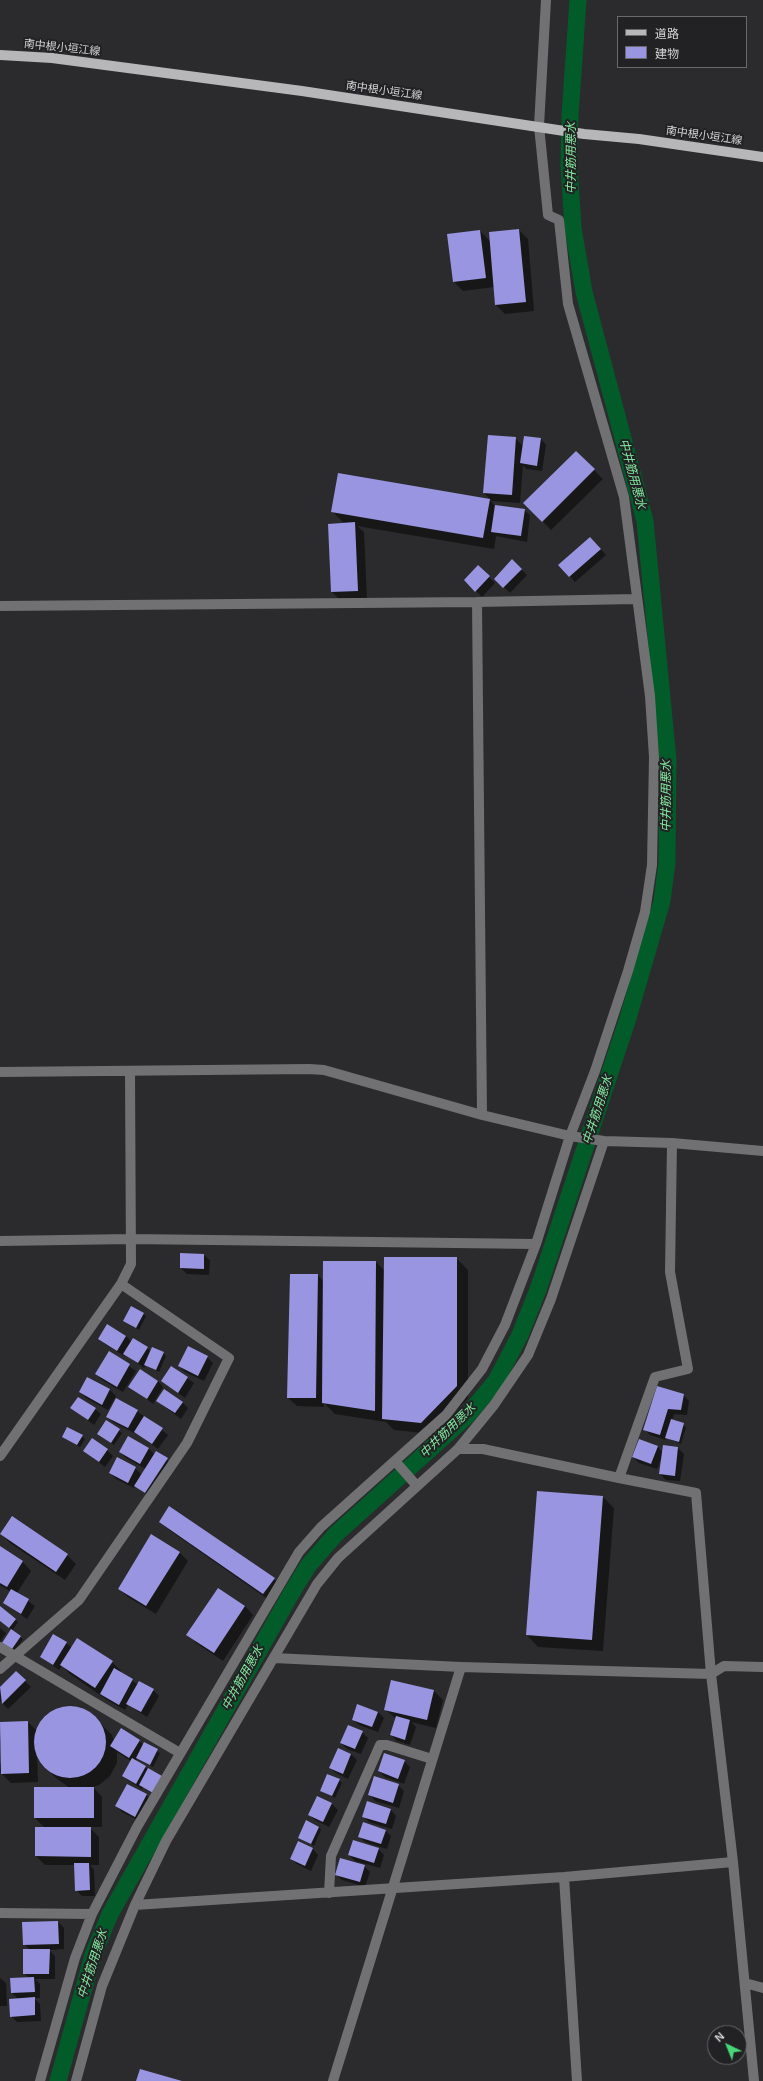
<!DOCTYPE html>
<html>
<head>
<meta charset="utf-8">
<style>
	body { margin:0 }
	#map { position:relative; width:763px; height:2081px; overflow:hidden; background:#2b2b2e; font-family:Helvetica,"Noto Sans JP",sans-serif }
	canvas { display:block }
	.legend { position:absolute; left:617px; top:16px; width:130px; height:52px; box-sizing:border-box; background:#222225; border:1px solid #69696c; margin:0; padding:5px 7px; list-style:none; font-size:12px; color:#d4d4d6 }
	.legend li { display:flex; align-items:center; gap:8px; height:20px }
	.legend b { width:20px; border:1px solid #69696c }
	.north { position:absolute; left:707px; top:2025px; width:40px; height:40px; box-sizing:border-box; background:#222225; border:1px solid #69696c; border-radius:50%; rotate:317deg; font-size:11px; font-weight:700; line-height:16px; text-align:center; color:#d4d4d6 }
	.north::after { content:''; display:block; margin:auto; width:14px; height:18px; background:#47d779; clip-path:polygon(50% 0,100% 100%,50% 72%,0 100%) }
</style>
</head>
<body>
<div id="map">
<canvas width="763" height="2081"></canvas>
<ul class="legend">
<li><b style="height:5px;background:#b7b7ba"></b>道路</li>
<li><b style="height:11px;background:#9995e1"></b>建物</li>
</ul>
<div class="north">N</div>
</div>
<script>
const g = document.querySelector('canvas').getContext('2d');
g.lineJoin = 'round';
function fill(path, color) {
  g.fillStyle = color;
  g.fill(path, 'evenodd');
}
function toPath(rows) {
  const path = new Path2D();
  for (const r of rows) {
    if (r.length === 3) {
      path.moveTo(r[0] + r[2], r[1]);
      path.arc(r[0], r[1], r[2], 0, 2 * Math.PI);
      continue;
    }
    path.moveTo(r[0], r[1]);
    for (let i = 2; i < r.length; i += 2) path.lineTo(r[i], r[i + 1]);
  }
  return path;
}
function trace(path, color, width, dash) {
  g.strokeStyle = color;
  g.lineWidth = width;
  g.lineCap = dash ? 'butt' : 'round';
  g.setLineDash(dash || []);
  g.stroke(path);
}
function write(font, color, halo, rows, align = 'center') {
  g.font = font + ' Helvetica,"Noto Sans JP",sans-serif';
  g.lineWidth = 4;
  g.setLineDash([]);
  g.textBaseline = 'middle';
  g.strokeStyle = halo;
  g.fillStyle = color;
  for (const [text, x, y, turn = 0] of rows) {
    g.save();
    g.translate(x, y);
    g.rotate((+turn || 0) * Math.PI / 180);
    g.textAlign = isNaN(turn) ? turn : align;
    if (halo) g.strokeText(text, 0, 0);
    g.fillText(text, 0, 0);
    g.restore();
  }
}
fill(toPath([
	[519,230,528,239,534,311,505,314,496,305,494,287,463,291,454,282,480,231,490,241],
	[515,438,523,446,541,439,546,445,542,471,526,469,523,465,520,503,491,501,495,506,524,510,530,515,527,542,496,536,494,549,357,526,364,532,367,600,341,601,332,592,345,524,333,512,339,474,492,501,484,493],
	[576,452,603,479,551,530,525,503],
	[596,544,606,555,575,582,560,565],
	[512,561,527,575,510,593,495,579],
	[478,566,495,583,482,597,465,580],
	[204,1255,210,1260,209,1275,187,1274,181,1268],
	[456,1258,468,1270,468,1398,433,1434,394,1430,386,1422,335,1414,324,1403,324,1407,297,1406,288,1398,318,1275,324,1282,376,1262,385,1271],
	[132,1307,146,1316,139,1330,124,1321],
	[126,1336,132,1342,147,1348,151,1352,163,1353,166,1356,159,1372,146,1365,144,1368,125,1354,124,1356,105,1344,99,1339],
	[109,1352,136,1371,123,1392,102,1380,96,1374],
	[207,1357,213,1363,204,1381,185,1372,179,1366],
	[171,1367,194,1383,185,1398,162,1381],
	[87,1378,110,1390,116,1396,108,1410,86,1398,80,1392],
	[158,1381,163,1387,153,1404,130,1386],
	[683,1395,689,1401,687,1415,674,1414,672,1420,686,1427,681,1444,666,1438,666,1440,650,1435,645,1429],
	[157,1401,182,1402,188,1408,181,1419],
	[71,1408,95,1409,101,1414,94,1425],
	[137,1411,168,1435,158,1449,135,1432,134,1433,113,1422,108,1416],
	[106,1422,122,1433,114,1445,98,1434],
	[68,1428,85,1439,80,1447,63,1437],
	[640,1440,658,1447,663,1453,664,1446,678,1448,684,1454,680,1481,666,1480,660,1474,662,1457,657,1469,639,1463,633,1457],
	[148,1448,155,1455,157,1452,173,1465,151,1498,135,1486,134,1488,116,1479,110,1473,135,1468,142,1475,146,1469,126,1458,120,1452],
	[107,1450,113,1456,105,1467,84,1451],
	[603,1497,614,1508,603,1651,538,1647,527,1635],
	[160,1522,274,1579,283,1588,272,1602,169,1530],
	[1,1534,67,1555,76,1564,65,1580,10,1543],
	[0,1548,23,1562,31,1571,17,1593,35,1606,27,1619,4,1603,11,1592,0,1585],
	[179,1552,188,1561,156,1614,128,1597,119,1589],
	[245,1606,253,1615,223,1661,196,1643,188,1634],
	[0,1607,18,1622,12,1631,23,1639,15,1651,4,1643,12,1630,0,1620],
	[0,1628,6,1633,0,1642],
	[66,1643,72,1648,112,1662,121,1671,120,1672,138,1685,153,1690,159,1696,147,1717,128,1705,125,1710,107,1700,70,1674,62,1666,59,1670,41,1657],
	[16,1672,31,1687,8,1709,0,1701,0,1688],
	[392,1681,434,1691,443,1700,436,1728,411,1722,416,1727,410,1745,397,1741,391,1735,396,1719,385,1709],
	[60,1707,75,1707,89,1712,112,1735,114,1741,139,1741,144,1745,160,1753,153,1767,138,1758,136,1761,148,1769,159,1798,143,1787,142,1789,129,1781,123,1776,131,1761,117,1752,117,1763,110,1776,99,1785,93,1787,102,1797,102,1827,89,1827,99,1837,99,1865,90,1865,94,1870,95,1896,82,1896,76,1890,75,1865,45,1865,36,1856,45,1828,35,1818,70,1788,57,1779,45,1767,37,1755,38,1782,11,1783,0,1772,0,1786,0,1763,2,1764,0,1739,28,1722,37,1731,38,1726,47,1714],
	[378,1712,384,1718,378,1732,359,1725,353,1720],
	[362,1732,368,1738,361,1754,347,1749,341,1743],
	[338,1749,351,1754,357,1760,348,1779,336,1773,330,1768],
	[404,1761,410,1767,404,1784,385,1777,379,1771],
	[339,1780,342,1783,335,1798,321,1791],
	[127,1785,146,1795,152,1801,141,1822,122,1812,116,1806],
	[398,1785,404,1791,399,1808,375,1801,370,1795],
	[317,1797,332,1804,338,1810,329,1827,315,1820,309,1814],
	[391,1810,396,1816,392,1829,369,1822,363,1816],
	[319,1827,321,1830,314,1846,299,1837],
	[385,1830,391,1836,387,1849,365,1842,359,1836],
	[298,1842,313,1849,318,1855,311,1871,297,1864,291,1859],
	[378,1849,384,1855,380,1868,355,1861,349,1855],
	[364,1866,370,1872,365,1887,342,1880,336,1874],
	[58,1922,64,1928,64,1949,49,1950,55,1956,55,1979,35,1979,40,1984,40,1998,34,1998,40,2004,41,2021,17,2022,11,2016,18,1999,12,1993,29,1978,24,1973,30,1950,24,1944],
	[0,1978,6,1983,7,2006,0,2006]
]), '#0007');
trace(toPath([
	[58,2081,93,1955,110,1914,292,1592,308,1566,336,1534,467,1416,496,1381,520,1335,539,1287,628,1018,662,901,667,863,668,760,645,521,584,292,573,228,569,165,570,116,578,0]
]), '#015c2a', 17);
fill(toPath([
	[519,229,526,302,495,305,489,232],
	[480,230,486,278,453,282,447,234],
	[488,435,516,437,512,495,483,493],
	[524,436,541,438,537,466,520,463],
	[576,451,595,469,542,522,523,503],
	[338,473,490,499,483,538,331,512],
	[495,505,525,509,521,536,491,532],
	[355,522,358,591,331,592,328,524],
	[590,537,601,549,569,577,558,565],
	[512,559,522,569,503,588,494,579],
	[478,565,490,576,475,592,464,580],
	[180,1253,204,1254,204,1269,180,1268],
	[384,1257,457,1257,457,1386,421,1423,382,1419],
	[323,1261,376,1261,375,1411,322,1403],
	[290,1274,318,1274,316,1398,287,1398],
	[131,1306,144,1313,136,1328,123,1321],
	[107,1324,126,1336,117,1351,98,1339],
	[133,1338,148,1347,138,1363,123,1354],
	[188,1346,208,1356,198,1376,178,1366],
	[152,1347,164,1352,156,1370,144,1365],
	[109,1351,130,1364,117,1387,95,1374],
	[171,1366,188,1377,178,1393,161,1381],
	[140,1369,158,1381,147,1399,128,1387],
	[87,1377,110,1389,102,1405,79,1392],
	[657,1386,684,1394,681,1410,668,1409,660,1435,643,1430],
	[164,1389,183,1402,175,1413,156,1401],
	[78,1397,96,1408,88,1420,70,1408],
	[116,1398,138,1410,128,1428,106,1417],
	[144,1416,163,1428,152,1444,134,1432],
	[671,1419,684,1423,679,1442,665,1438],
	[106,1420,120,1429,111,1443,97,1434],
	[67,1427,83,1435,77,1445,62,1437],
	[128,1436,149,1448,140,1464,119,1452],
	[92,1438,108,1449,99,1462,83,1451],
	[639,1439,658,1446,651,1464,632,1457],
	[663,1445,678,1447,675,1476,659,1474],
	[156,1451,168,1458,145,1493,134,1486],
	[117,1457,136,1467,128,1483,109,1473],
	[537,1491,603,1496,592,1640,526,1635],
	[169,1506,275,1578,263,1594,159,1522],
	[12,1516,68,1554,56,1572,0,1534],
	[151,1534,180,1552,146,1606,118,1589],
	[0,1546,23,1561,7,1587,0,1583],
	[218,1588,245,1606,214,1653,186,1635],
	[11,1589,29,1599,21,1614,3,1603],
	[0,1606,16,1619,9,1628,0,1621],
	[11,1629,21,1636,12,1649,2,1643],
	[53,1634,67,1642,53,1665,40,1657],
	[77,1638,113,1661,95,1688,60,1665],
	[114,1668,133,1679,119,1705,100,1694],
	[16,1671,26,1680,2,1704,0,1687],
	[391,1680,434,1690,427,1720,384,1710],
	[139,1681,154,1689,141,1712,126,1704],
	[357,1704,378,1712,372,1727,352,1720],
	[70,1742,36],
	[396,1716,410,1720,405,1740,390,1735],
	[28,1721,29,1773,1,1774,0,1722],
	[348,1725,363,1731,355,1749,340,1743],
	[121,1728,140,1740,129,1758,110,1746],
	[144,1742,158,1749,150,1765,136,1758],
	[338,1748,351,1754,343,1774,329,1768],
	[384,1753,405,1760,398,1779,378,1771],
	[132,1758,146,1766,136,1784,122,1776],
	[148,1768,162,1776,153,1793,139,1785],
	[327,1774,340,1779,332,1796,320,1791],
	[374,1776,399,1784,393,1803,368,1795],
	[127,1784,147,1794,135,1817,115,1806],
	[34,1787,94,1787,94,1818,34,1818],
	[317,1796,332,1803,323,1822,308,1815],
	[367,1801,391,1809,386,1824,362,1817],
	[306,1820,319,1827,311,1844,298,1838],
	[363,1822,386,1830,381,1844,358,1837],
	[35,1827,91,1827,91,1857,35,1856],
	[353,1840,379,1848,374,1863,348,1855],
	[298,1841,313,1848,305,1866,290,1859],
	[340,1858,365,1865,360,1882,335,1875],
	[74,1863,89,1863,90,1890,75,1891],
	[58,1921,59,1944,23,1945,22,1922],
	[23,1949,50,1949,49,1974,23,1974],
	[34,1977,35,1992,11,1993,10,1978],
	[35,1997,35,2015,10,2017,9,1999],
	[140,2069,182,2081,136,2081]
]), '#9995e1');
trace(toPath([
	[546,0,539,126,548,215,559,220,568,304,624,497,650,696,654,757,652,865,645,912,628,971,595,1071,570,1136,604,1141,672,1143,763,1151],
	[0,606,477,602],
	[0,1072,309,1069,324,1070,482,1115,570,1136,536,1244,505,1325,482,1369,446,1415,321,1527,299,1552,137,1827,92,1914,75,1958,40,2081],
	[482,1115,477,602,636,599],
	[0,1241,131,1239,536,1244],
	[458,1449,494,1405,528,1355,551,1299,604,1141],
	[0,1456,121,1284,131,1264,130,1071],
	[395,1461,417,1486],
	[619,1478,655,1377,688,1369,670,1272,672,1143],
	[0,1647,180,1753],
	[274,1658,461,1667,711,1674,724,1666,763,1667],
	[0,1669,79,1600,187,1443,229,1358,121,1284],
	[564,1877,577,2081],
	[329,1893,331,1856,380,1745,387,1745,432,1759],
	[135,1905,564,1877,733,1862],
	[0,1913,92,1914],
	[745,1983,763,1988],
	[76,2081,102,1986,135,1905,166,1841,317,1584,338,1558,458,1449,483,1449,619,1478,696,1493,711,1674,733,1862,754,2081],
	[333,2081,461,1667]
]), '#717173', 10);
trace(toPath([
	[0,55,52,58,302,91,584,134,639,139,763,157]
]), '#b7b7ba', 10);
write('11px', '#d4d4d6', '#222225', [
	["南中根小垣江線",62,48,6],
	["南中根小垣江線",384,91,8],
	["南中根小垣江線",704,136,8]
]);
write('italic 12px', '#83e89e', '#222225', [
	["中井筋用悪水",572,158,-90],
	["中井筋用悪水",632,474,75],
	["中井筋用悪水",667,796,-90],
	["中井筋用悪水",598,1110,-72],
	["中井筋用悪水",448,1431,-44],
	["中井筋用悪水",243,1678,-61],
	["中井筋用悪水",93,1964,-72]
]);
</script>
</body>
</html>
